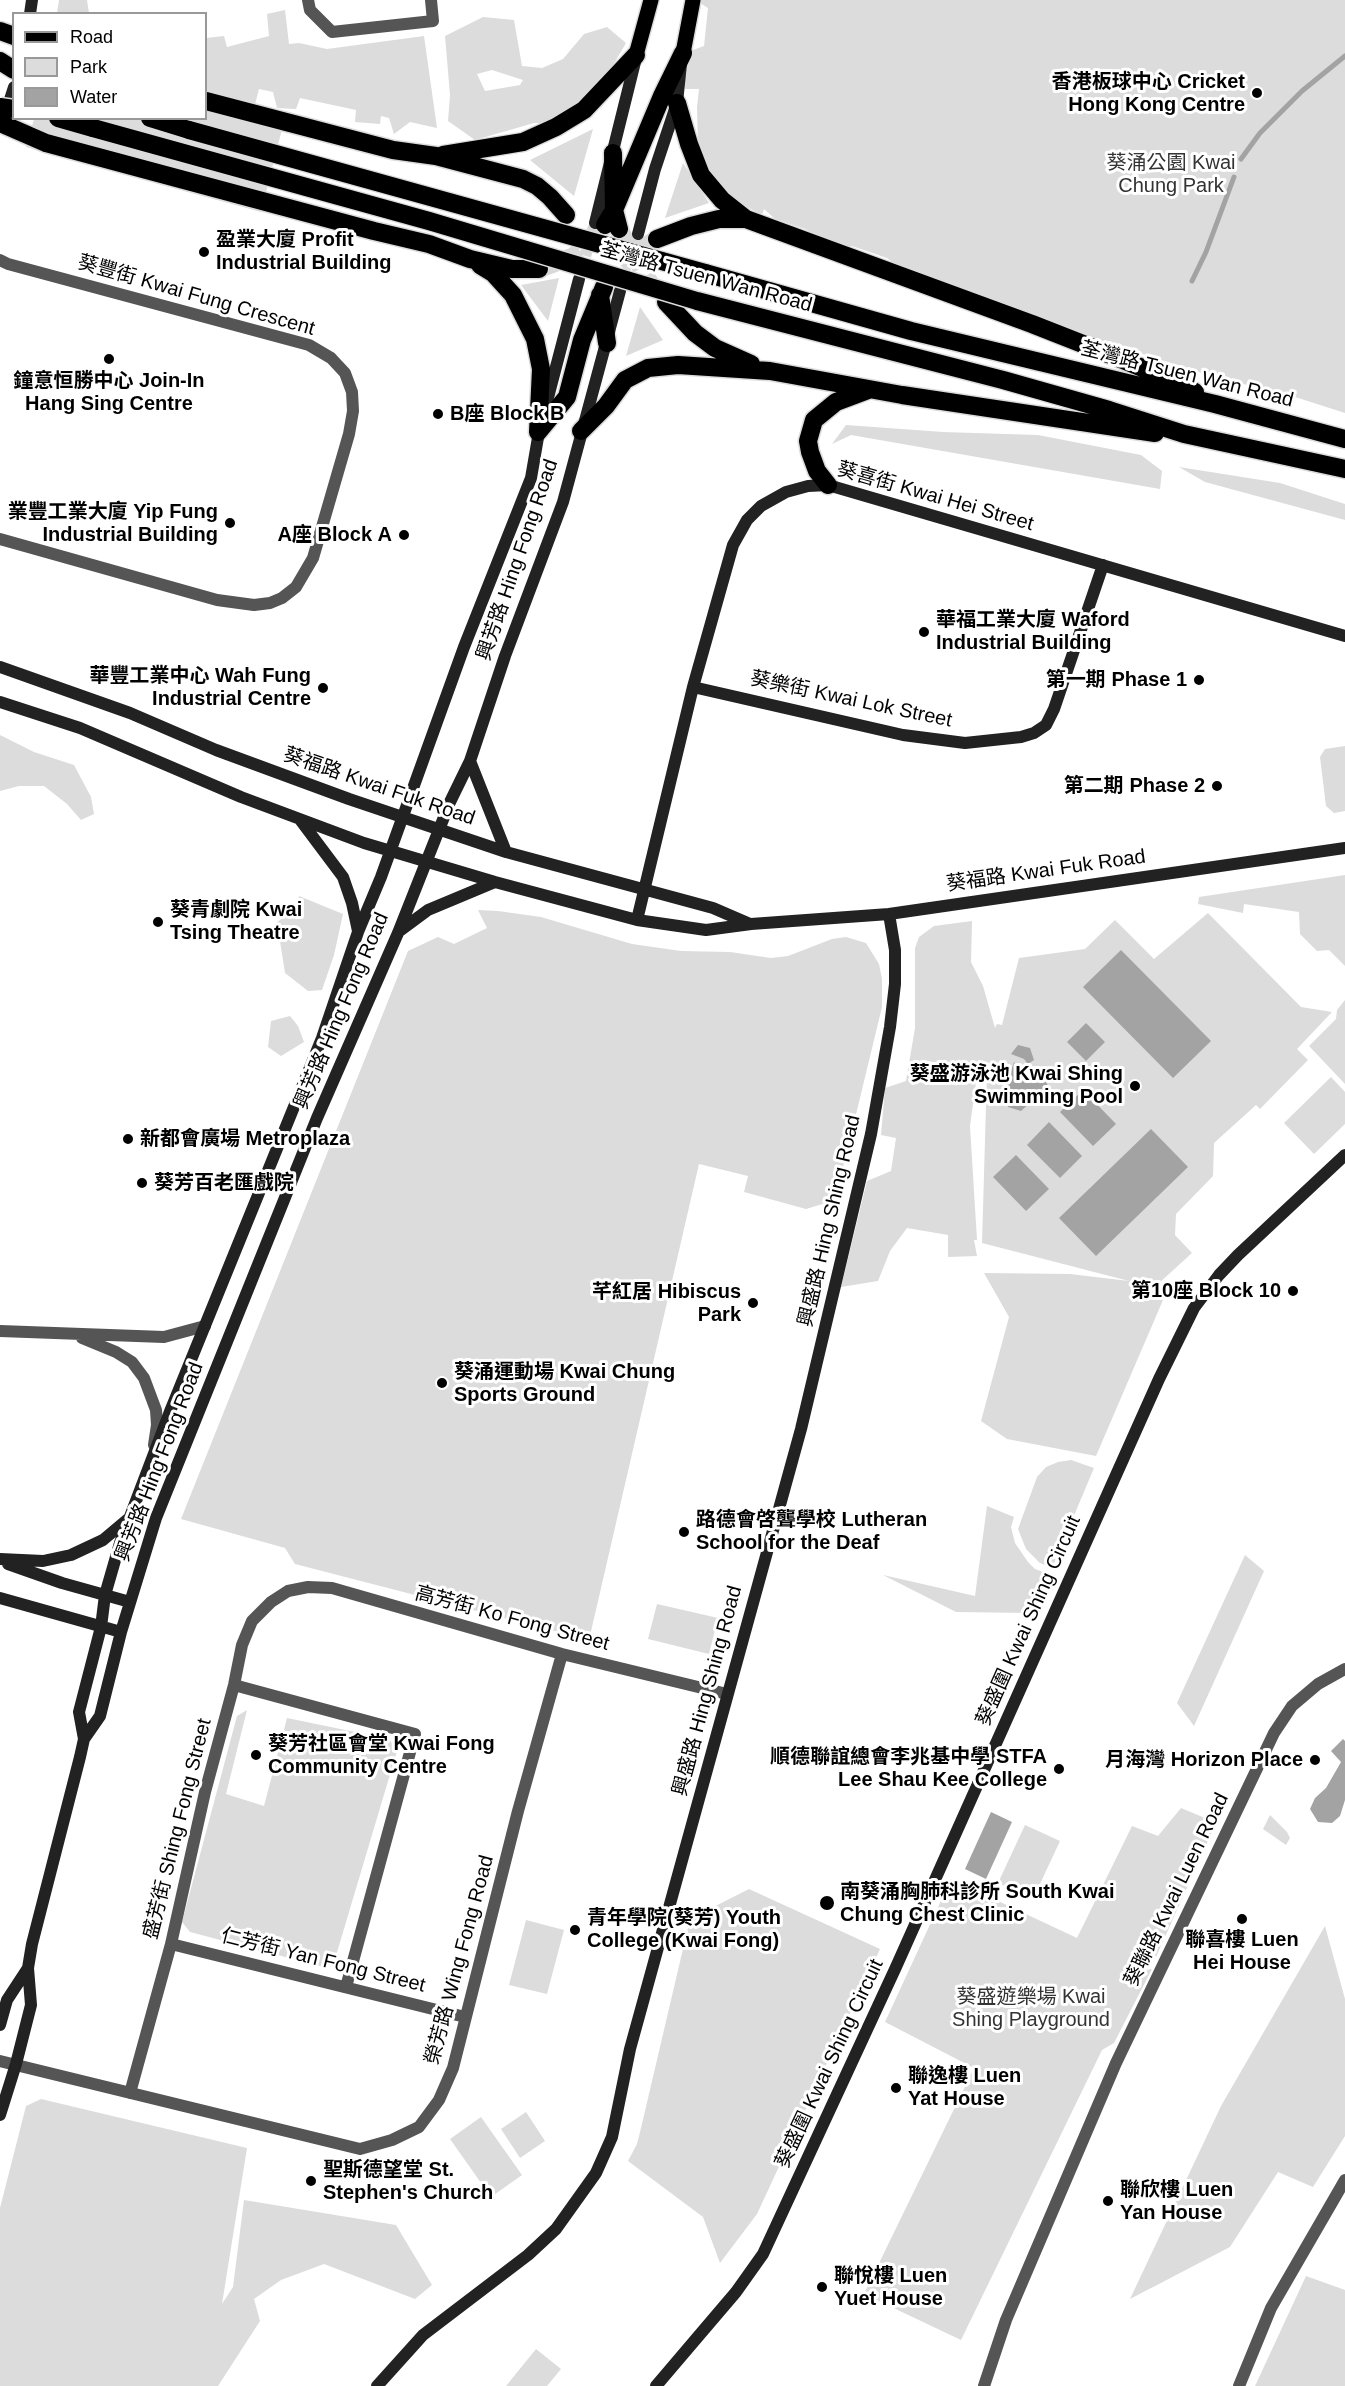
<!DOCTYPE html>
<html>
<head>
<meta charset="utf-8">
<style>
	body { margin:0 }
	#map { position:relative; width:1345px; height:2386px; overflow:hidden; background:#fff; font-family:Arial,sans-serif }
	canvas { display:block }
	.legend { position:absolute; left:12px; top:12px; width:195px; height:108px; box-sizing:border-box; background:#fff; border:2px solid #999; margin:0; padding:8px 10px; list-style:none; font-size:18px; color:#000 }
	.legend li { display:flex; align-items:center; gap:12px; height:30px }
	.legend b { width:30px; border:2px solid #999 }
</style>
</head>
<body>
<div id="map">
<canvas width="1345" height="2386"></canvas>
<ul class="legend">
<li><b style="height:8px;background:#000"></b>Road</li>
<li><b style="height:16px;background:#dcdcdc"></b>Park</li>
<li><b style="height:16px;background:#a3a3a3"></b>Water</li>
</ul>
</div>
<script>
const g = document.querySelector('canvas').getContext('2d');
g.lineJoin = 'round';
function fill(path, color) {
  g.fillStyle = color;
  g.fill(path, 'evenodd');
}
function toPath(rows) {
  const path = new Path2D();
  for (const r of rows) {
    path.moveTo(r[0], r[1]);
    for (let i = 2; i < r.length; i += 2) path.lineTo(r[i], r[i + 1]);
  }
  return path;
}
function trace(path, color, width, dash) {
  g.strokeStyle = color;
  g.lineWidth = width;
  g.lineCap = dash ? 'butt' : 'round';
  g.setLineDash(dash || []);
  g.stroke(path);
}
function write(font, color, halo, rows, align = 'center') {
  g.font = font + ' Arial,"Noto Sans TC",sans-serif';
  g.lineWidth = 6;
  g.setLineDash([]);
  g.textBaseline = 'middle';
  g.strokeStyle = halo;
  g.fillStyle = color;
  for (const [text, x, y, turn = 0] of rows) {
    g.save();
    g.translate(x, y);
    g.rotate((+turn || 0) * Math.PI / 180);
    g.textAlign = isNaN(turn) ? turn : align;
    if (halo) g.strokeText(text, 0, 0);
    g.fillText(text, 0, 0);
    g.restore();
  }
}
fill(toPath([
	[59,0,87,0,89,13,57,13],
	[695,0,1345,0,1345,413,1292,396,1215,377,1070,331,909,275,887,258,852,246,837,248,805,229,775,219,764,209,762,215,736,201,720,186,708,168,698,144,697,107,699,89,685,89,682,54,704,46,708,8],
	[285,10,289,44,299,43,327,49,424,36,437,128,410,122,394,134,389,118,381,116,380,124,355,122,356,110,300,98,296,109,277,108,273,92,259,89,252,116,283,125,261,212,26,147,34,119,206,118,206,38,224,36,227,47,269,36,267,14],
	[483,17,514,20,522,66,542,68,563,59,584,34,607,27,626,43,612,67,580,105,553,123,534,123,475,140,448,121,450,95,445,36],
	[492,70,523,80,520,85,485,91,477,74],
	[593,129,574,196,530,160],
	[683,163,709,203,665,218],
	[559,278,548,321,521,285],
	[640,307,663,340,626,356],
	[846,425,943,432,1038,435,1141,455,1162,471,1160,489,851,435,832,444],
	[1179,467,1280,483,1345,504,1345,520,1205,482],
	[0,735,34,752,74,765,91,797,94,814,81,820,67,804,44,786,19,786,0,791],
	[1345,746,1345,811,1334,813,1326,806,1320,757,1325,749],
	[1345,875,1345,966,1329,950,1317,951,1300,934,1299,912,1244,904,1243,913,1198,904,1199,897],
	[299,896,343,914,334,955,322,990,308,991,285,973,277,922,296,909],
	[478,910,498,911,541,917,632,944,681,951,730,952,771,958,788,956,832,939,846,937,866,943,879,964,882,979,882,1007,836,1197,830,1196,829,1202,806,1209,744,1192,748,1176,699,1164,589,1640,295,1564,285,1548,181,1519,408,951,438,937,454,944,487,928],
	[1208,913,1301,1007,1332,1012,1297,1049,1308,1060,1260,1109,1256,1105,1214,1143,1213,1176,1176,1214,1175,1235,1192,1253,1158,1284,1169,1286,1096,1456,1007,1439,981,1421,1009,1317,984,1273,1070,1274,1129,1281,982,1243,987,1071,977,1075,970,1126,977,1240,974,1240,977,1256,948,1257,948,1235,907,1228,890,1251,878,1281,841,1287,867,1181,891,1171,896,1138,881,1135,885,1088,906,1081,915,1028,915,948,919,937,934,926,972,921,971,962,983,986,995,1028,997,1024,1002,1025,1019,958,1085,949,1115,920,1154,959],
	[1345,1000,1345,1084,1309,1046,1336,1019,1337,1010],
	[290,1016,298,1026,304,1042,281,1056,268,1047,271,1021],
	[1331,1077,1345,1092,1345,1124,1314,1154,1284,1123],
	[1071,1460,1094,1468,1052,1568,1040,1563,1026,1549,1018,1529,1037,1477,1046,1467,1058,1462],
	[987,1506,1014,1517,1011,1527,1015,1543,1028,1562,1035,1569,1046,1573,1030,1613,956,1612,883,1575,975,1596],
	[1245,1555,1264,1571,1194,1726,1177,1703],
	[657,1604,718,1618,709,1654,648,1639],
	[247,1710,226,1794,264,1806,287,1718,389,1739,397,1751,335,1959,323,1967,190,1932,182,1922,237,1716],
	[1229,1794,1156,1957,1150,1952,1140,1971,1152,1969,1114,2043,1102,2050,961,2340,864,2294,974,2068,885,2022,951,1879,1077,1938,1132,1826,1158,1836,1181,1808,1205,1818],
	[1270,1815,1287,1832,1290,1838,1286,1845,1263,1829],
	[1025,1825,1060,1841,1033,1899,998,1883],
	[749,1889,880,1949,757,2214,720,2263,703,2217,628,2161,637,2144,641,2128,690,1919],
	[526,1920,564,1930,547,1994,509,1985],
	[1325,1926,1345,1999,1345,2136,1313,2187,1278,2172,1230,2247,1130,2299,1221,2106],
	[41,2099,247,2148,222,2304,233,2287,244,2200,396,2225,432,2285,415,2299,324,2264,281,2280,254,2299,260,2321,218,2386,0,2386,0,2208,26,2106],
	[526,2112,545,2141,520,2158,501,2129],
	[481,2117,522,2175,491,2197,450,2139],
	[1306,2276,1345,2290,1345,2386,1255,2386],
	[536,2349,561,2369,547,2386,506,2386]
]), '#dcdcdc');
fill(toPath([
	[1121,950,1211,1041,1173,1078,1083,987],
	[1086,1023,1105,1042,1086,1061,1067,1042],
	[1018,1045,1030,1048,1034,1060,1028,1064,1024,1059,1011,1054],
	[1014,1062,1031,1082,1043,1076,1048,1086,1021,1111,1008,1107,1006,1086],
	[1083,1090,1116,1124,1093,1146,1060,1112],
	[1049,1122,1082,1156,1060,1178,1027,1145],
	[1151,1129,1188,1167,1096,1256,1059,1218],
	[1016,1155,1049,1189,1026,1211,993,1177],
	[1343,1739,1345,1741,1345,1800,1340,1816,1332,1823,1318,1822,1310,1809,1315,1798,1326,1788,1341,1762,1331,1751],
	[991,1812,1012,1822,986,1879,965,1869]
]), '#a3a3a3');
trace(toPath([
	[1241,159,1260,133,1302,91,1345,56],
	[1192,281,1206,252,1234,177]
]), '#a3a3a3', 5);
trace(toPath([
	[580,273,595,223],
	[622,284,638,234]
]), '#d9d9d9', 12, [12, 6]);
trace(toPath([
	[619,229,650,283,660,296],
	[539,269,572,257,586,248,605,225],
	[604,287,632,254,657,239]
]), '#d9d9d9', 18, [18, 9]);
const primary = toPath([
	[683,53,693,0],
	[636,55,651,0]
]);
const highway = toPath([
	[0,31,14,36],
	[0,61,14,70],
	[206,101,393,150,436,156,523,179,537,186,550,197,566,215],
	[677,103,689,144,701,175,722,200,746,219,1032,324,1116,357,1181,384,1195,392],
	[58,118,93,128],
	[150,118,189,130],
	[46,143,374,231,429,244,470,259,512,269,539,269],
	[613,153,614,210,619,229],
	[443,155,523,142,556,127,584,110,636,55],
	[605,225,614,210,662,96,683,53],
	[657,239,691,226,719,219,746,219],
	[480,265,493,273,513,295,535,339,541,369,538,432],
	[705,273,911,331,1215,404,1345,439],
	[600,295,607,343],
	[697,301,1003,380,1109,410,1184,434,1345,469],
	[666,302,695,333,715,348,751,364],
	[581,431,606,406,625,380,648,368,678,365,770,371,902,395,1155,433],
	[538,432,567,397,582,340,604,287],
	[828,485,817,471,810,452,808,441,814,420,836,402,868,390]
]);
trace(primary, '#dbdbdb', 18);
trace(highway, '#dbdbdb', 21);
trace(toPath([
	[308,0,310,10,332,32,433,21,431,0],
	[0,260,8,264,309,345,331,358,345,373,352,392,353,411,349,434,313,558,296,587,282,598,270,603,254,605,217,600,0,539],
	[0,1331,164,1337,205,1326],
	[82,1338,116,1352,132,1362,144,1378,156,1410,157,1425,154,1445],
	[234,1685,415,1734,346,1987],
	[171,1944,465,2017],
	[0,2061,360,2149,392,2140,419,2127,439,2100,453,2068,518,1811,562,1654],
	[130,2093,171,1944,205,1792,234,1685,242,1645,252,1621,271,1602,288,1591,308,1587,332,1588,562,1654,727,1694],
	[984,2386,1006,2320,1116,2063,1274,1733,1292,1706,1318,1684,1345,1669],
	[1239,2386,1271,2308,1345,2180]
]), '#555', 12);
trace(toPath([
	[30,14,32,0],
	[5,115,14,87],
	[595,223,636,58],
	[638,234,655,169,677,103,681,64],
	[545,409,579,279],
	[0,667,130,713,216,750,349,799,506,852,713,908,750,924],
	[693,687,903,735,965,743,1021,737,1034,733,1046,725,1054,709,1103,565],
	[0,702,80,728,241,797,364,843,495,882,637,920,706,930,751,924,889,914,1345,848],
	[470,761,506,852],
	[301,821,343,877,352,903,358,931],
	[637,920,693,687,733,545,747,520,761,506,786,492,808,486,828,485,1345,636],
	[401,930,428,910,495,882],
	[0,1559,43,1561,71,1555,103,1540,128,1519],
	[8,1564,62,1583,130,1602],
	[0,1598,121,1632],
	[84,1739,100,1716,121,1632,156,1518,317,1118,398,933,450,802,470,761,505,656,563,502,620,291],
	[0,2025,7,2000,28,1968],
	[0,2115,16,2064,31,2005,28,1968,32,1944,80,1757,84,1739,79,1712,101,1627,105,1595,120,1543,171,1409,322,1038,358,932,381,877,464,647,531,478,540,426],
	[377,2386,423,2335,528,2255,556,2229,596,2173,612,2137,630,2049,801,1429,871,1134,890,1027,895,984,895,950,889,914],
	[656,2386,736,2292,763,2254,896,1967,1159,1379,1194,1308,1219,1275,1238,1255,1345,1155]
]), '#222', 12);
trace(primary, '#000', 15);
trace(highway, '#000', 18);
const highwayBridge = toPath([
	[0,107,14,109],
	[0,123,46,143],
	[93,128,429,221,697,301],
	[189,130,705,273]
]);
trace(highwayBridge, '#dbdbdb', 21, []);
trace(highwayBridge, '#000', 18);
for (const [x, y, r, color] of [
	[1257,93,6,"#000"],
	[204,252,6,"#000"],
	[109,359,6,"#000"],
	[438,414,6,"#000"],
	[230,523,6,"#000"],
	[404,535,6,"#000"],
	[924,632,6,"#000"],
	[1199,680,6,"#000"],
	[323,688,6,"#000"],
	[1217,786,6,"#000"],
	[158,922,6,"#000"],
	[1135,1086,6,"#000"],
	[128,1139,6,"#000"],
	[142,1183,6,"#000"],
	[1293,1291,6,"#000"],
	[753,1303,6,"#000"],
	[442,1383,6,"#000"],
	[684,1532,6,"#000"],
	[256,1755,6,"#000"],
	[1315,1760,6,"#000"],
	[1059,1769,6,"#000"],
	[827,1903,8,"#000"],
	[1242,1919,6,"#000"],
	[575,1930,6,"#000"],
	[896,2088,6,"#000"],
	[311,2181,6,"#000"],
	[1108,2201,6,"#000"],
	[822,2287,6,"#000"]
]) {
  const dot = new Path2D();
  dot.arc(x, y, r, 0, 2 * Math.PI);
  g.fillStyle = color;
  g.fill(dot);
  trace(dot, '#fff', 2);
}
write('bold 20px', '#000', '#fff', [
	["香港板球中心 Cricket",1245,82,"right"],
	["Hong Kong Centre",1245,105,"right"],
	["盈業大廈 Profit",216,240],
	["Industrial Building",216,263],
	["鐘意恒勝中心 Join-In",109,381,"center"],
	["Hang Sing Centre",109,404,"center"],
	["B座 Block B",450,414],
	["業豐工業大廈 Yip Fung",218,512,"right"],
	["Industrial Building",218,535,"right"],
	["A座 Block A",392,535,"right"],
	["華福工業大廈 Waford",936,620],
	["Industrial Building",936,643],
	["華豐工業中心 Wah Fung",311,676,"right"],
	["Industrial Centre",311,699,"right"],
	["第一期 Phase 1",1187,680,"right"],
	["第二期 Phase 2",1205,786,"right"],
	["葵青劇院 Kwai",170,910],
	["Tsing Theatre",170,933],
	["葵盛游泳池 Kwai Shing",1123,1074,"right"],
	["Swimming Pool",1123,1097,"right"],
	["新都會廣場 Metroplaza",140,1139],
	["葵芳百老匯戲院",154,1183],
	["第10座 Block 10",1281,1291,"right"],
	["芊紅居 Hibiscus",741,1292,"right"],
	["Park",741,1315,"right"],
	["葵涌運動場 Kwai Chung",454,1372],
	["Sports Ground",454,1395],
	["路德會啓聾學校 Lutheran",696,1520],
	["School for the Deaf",696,1543],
	["葵芳社區會堂 Kwai Fong",268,1744],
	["Community Centre",268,1767],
	["順德聯誼總會李兆基中學 STFA",1047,1757,"right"],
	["Lee Shau Kee College",1047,1780,"right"],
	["月海灣 Horizon Place",1303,1760,"right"],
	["南葵涌胸肺科診所 South Kwai",840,1892],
	["Chung Chest Clinic",840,1915],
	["青年學院(葵芳) Youth",587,1918],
	["College (Kwai Fong)",587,1941],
	["聯喜樓 Luen",1242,1940,"center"],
	["Hei House",1242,1963,"center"],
	["聯逸樓 Luen",908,2076],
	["Yat House",908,2099],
	["聖斯德望堂 St.",323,2170],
	["Stephen's Church",323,2193],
	["聯欣樓 Luen",1120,2190],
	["Yan House",1120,2213],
	["聯悅樓 Luen",834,2276],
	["Yuet House",834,2299]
], 'left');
write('20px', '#333', '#fff', [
	["葵涌公園 Kwai",1171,163],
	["Chung Park",1171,186],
	["葵盛遊樂場 Kwai",1031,1997],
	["Shing Playground",1031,2020]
]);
write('20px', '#000', '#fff', [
	["荃灣路 Tsuen Wan Road",706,278,15],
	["葵豐街 Kwai Fung Crescent",196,296,16],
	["荃灣路 Tsuen Wan Road",1187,375,14],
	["葵喜街 Kwai Hei Street",935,497,16],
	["興芳路 Hing Fong Road",518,560,-71],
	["葵樂街 Kwai Lok Street",851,700,12],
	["葵福路 Kwai Fuk Road",379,787,19],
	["葵福路 Kwai Fuk Road",1046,871,-8],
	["興芳路 Hing Fong Road",342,1011,-67],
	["興盛路 Hing Shing Road",830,1221,-77],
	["興芳路 Hing Fong Road",160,1462,-69],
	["高芳街 Ko Fong Street",512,1619,15],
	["葵盛圍 Kwai Shing Circuit",1029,1621,-66],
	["興盛路 Hing Shing Road",708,1691,-75],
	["盛芳街 Shing Fong Street",178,1829,-76],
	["葵聯路 Kwai Luen Road",1177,1890,-64],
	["榮芳路 Wing Fong Road",460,1960,-75],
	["仁芳街 Yan Fong Street",323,1961,14],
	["葵盛圍 Kwai Shing Circuit",830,2064,-65]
]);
</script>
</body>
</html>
